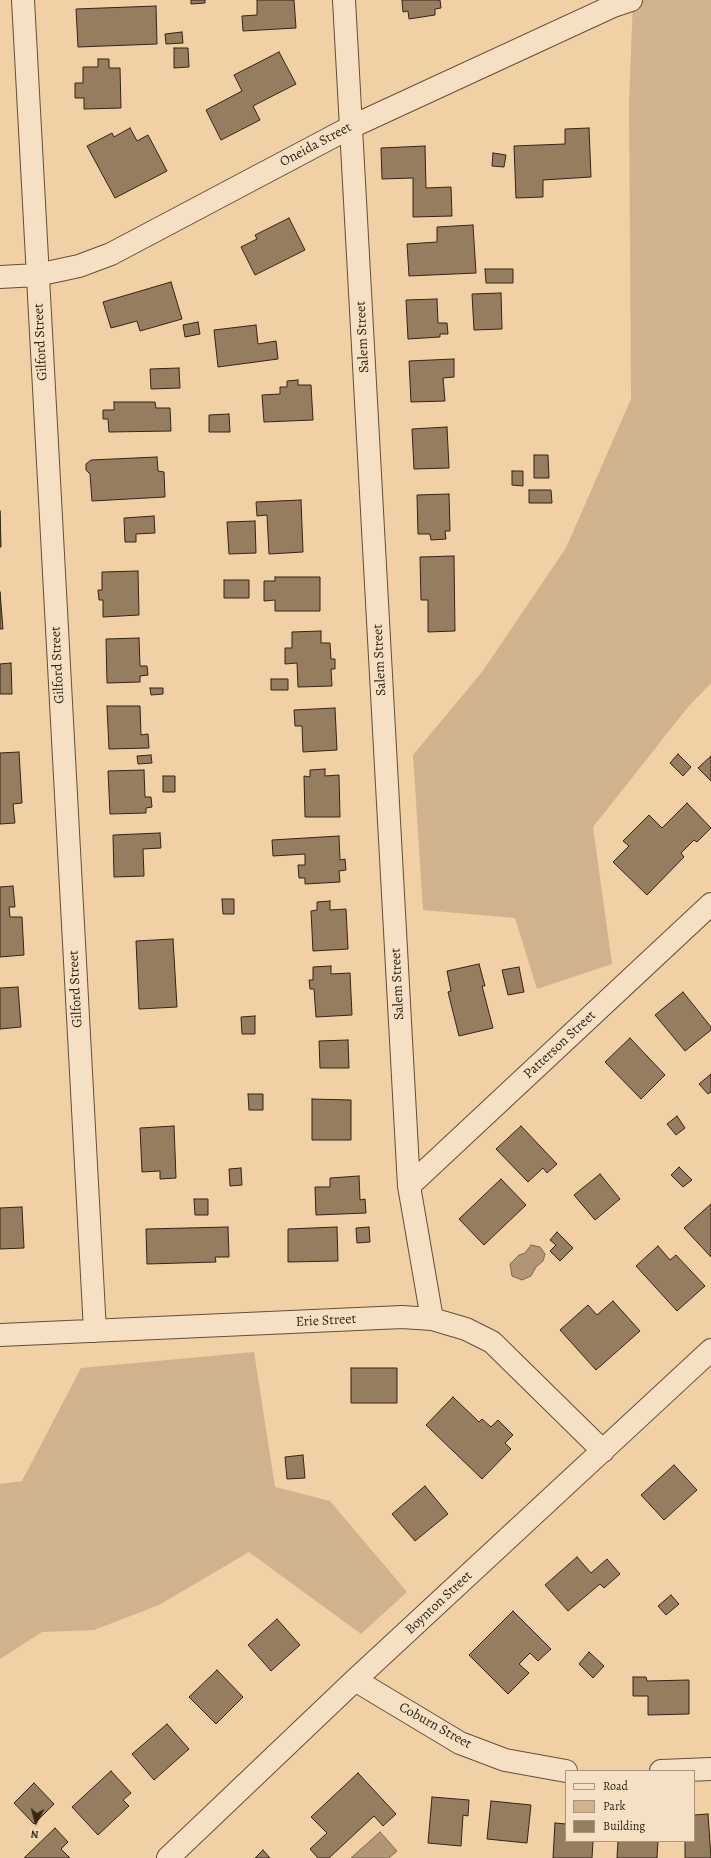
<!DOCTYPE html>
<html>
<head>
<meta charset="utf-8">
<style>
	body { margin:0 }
	#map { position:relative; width:711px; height:1858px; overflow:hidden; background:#f0d0a4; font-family:Alegreya,serif }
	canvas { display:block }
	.legend { position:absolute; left:565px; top:1770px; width:130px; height:72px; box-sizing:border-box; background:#f5e0c4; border:1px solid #a8957e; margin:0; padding:5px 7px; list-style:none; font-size:12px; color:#352416 }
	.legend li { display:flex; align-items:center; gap:8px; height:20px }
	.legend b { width:20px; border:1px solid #a8957e }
	.north { position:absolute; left:16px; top:1802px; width:40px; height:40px; -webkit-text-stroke:3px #f5e0c4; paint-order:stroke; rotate:186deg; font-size:11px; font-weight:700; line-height:16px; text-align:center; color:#352416 }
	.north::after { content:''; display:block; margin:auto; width:14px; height:18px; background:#352416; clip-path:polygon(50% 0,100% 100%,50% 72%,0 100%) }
</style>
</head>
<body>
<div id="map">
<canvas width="711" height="1858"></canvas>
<ul class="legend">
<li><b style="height:5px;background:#f5e0c4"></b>Road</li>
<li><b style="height:11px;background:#d0b38c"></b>Park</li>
<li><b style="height:11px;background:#967d60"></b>Building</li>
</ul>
<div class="north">N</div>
</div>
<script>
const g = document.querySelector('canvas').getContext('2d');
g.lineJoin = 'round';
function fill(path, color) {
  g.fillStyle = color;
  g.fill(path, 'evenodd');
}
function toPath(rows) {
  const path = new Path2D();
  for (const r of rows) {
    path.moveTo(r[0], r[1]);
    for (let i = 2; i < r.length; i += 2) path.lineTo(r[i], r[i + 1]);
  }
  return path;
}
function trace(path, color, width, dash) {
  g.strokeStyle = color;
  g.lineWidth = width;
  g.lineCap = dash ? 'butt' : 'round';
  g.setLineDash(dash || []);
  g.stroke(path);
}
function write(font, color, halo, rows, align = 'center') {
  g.font = font + ' Alegreya,serif';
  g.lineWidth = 3;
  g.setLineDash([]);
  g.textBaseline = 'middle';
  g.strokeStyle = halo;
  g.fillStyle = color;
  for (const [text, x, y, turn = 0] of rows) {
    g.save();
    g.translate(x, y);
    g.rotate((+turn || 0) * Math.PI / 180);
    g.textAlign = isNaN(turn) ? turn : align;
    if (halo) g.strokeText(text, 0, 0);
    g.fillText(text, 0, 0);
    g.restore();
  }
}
fill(toPath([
	[633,0,711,0,711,683,688,707,593,827,612,964,537,989,515,918,423,910,413,755,482,672,566,548,631,399,629,102],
	[254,1352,275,1487,330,1501,407,1592,361,1634,249,1552,159,1605,94,1630,42,1632,0,1659,0,1484,22,1481,81,1368]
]), '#d0b38c');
const water = toPath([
	[531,1245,540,1247,545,1254,543,1261,536,1267,531,1276,522,1280,512,1276,510,1264,519,1255,525,1253,531,1245],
	[380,1832,397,1851,389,1858,351,1858,380,1832]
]);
fill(water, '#b09674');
trace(water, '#7f684e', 1);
const building = toPath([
	[191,0,205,0,205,3,191,4,191,0],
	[257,0,294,0,296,28,243,31,242,16,257,15,257,0],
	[402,0,440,0,441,8,435,9,435,15,409,19,408,11,403,12,402,0],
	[156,6,157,44,78,47,76,9,156,6],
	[182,32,183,43,166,44,165,34,182,32],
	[174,48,188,48,189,67,174,68,174,48],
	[279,52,296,84,253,106,260,120,221,140,206,110,242,91,234,75,279,52],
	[98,59,109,59,109,68,120,68,121,108,84,109,84,98,75,98,75,83,83,83,83,67,98,67,98,59],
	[130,128,137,141,148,135,167,171,115,198,87,146,112,133,114,137,130,128],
	[589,128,591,177,543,180,543,197,516,198,514,146,565,144,565,129,589,128],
	[425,146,426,188,451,187,452,216,413,217,413,178,382,179,381,148,425,146],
	[493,153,506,155,504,167,492,166,493,153],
	[289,218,305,250,255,275,241,247,257,239,255,235,289,218],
	[473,225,476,273,409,276,407,244,437,242,437,227,473,225],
	[485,269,513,269,513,283,486,283,485,269],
	[171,282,182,319,140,331,137,321,111,328,103,302,171,282],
	[501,293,502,329,474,330,472,294,501,293],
	[437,299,438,323,447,323,448,334,440,334,440,337,408,339,406,300,437,299],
	[198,322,200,334,185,337,183,325,198,322],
	[256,325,258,344,276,341,278,359,218,367,214,330,256,325],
	[454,359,454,377,443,378,445,401,411,402,409,361,454,359],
	[179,368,180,388,151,389,150,369,179,368],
	[298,380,298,385,311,385,313,420,264,422,262,395,280,394,280,387,287,387,287,381,298,380],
	[114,402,155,402,156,408,170,408,171,431,109,432,108,419,103,419,103,410,114,410,114,402],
	[229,414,230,432,209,432,209,415,229,414],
	[447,427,449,468,414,469,412,429,447,427],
	[534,455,548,455,549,478,534,478,534,455],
	[157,457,158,471,164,472,165,497,92,501,90,474,86,470,86,464,91,460,157,457],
	[512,471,523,471,523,486,512,485,512,471],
	[529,490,551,490,552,503,529,503,529,490],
	[449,494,450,531,445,531,446,539,431,540,430,534,418,534,417,495,449,494],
	[301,500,303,552,269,554,267,515,257,516,256,502,301,500],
	[0,511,1,547,0,547,0,511],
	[154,516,155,533,136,534,136,542,125,542,124,518,154,516],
	[255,521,256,553,229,554,227,522,255,521],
	[454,556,455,631,428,632,428,600,421,600,420,557,454,556],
	[138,571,139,615,103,617,103,600,99,600,98,590,102,590,102,572,138,571],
	[275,577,320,577,320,611,275,611,275,600,264,601,264,581,275,581,275,577],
	[224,580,249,580,249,598,224,598,224,580],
	[0,592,3,629,0,629,0,592],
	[321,631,321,643,330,643,331,659,335,659,335,669,331,669,332,686,298,687,297,663,285,664,285,648,292,648,292,632,321,631],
	[139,638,140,666,147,666,148,675,140,676,140,682,107,683,106,639,139,638],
	[11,663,12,694,0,694,0,664,11,663],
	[271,679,288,679,288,690,271,690,271,679],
	[150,688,163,688,163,694,151,695,150,688],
	[107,706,140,706,141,735,148,734,149,748,109,749,107,706],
	[335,708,337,750,303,752,302,726,295,726,294,710,335,708],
	[19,752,22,803,13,804,15,823,0,824,0,753,19,752],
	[678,754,691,767,683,776,670,763,678,754],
	[151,755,152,763,138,764,137,756,151,755],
	[711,756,711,781,698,768,711,756],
	[325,769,325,776,339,775,340,817,305,817,304,776,310,777,310,770,325,769],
	[144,770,145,797,151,797,152,807,146,808,146,813,110,814,108,771,144,770],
	[163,776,175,776,175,792,163,792,163,776],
	[687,803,711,828,697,842,694,840,681,853,684,857,647,895,613,862,629,846,623,841,649,815,662,828,687,803],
	[160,833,161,848,143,849,144,876,114,877,113,835,160,833],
	[339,836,340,860,345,859,346,870,339,871,340,882,305,884,305,878,299,878,298,865,305,865,305,854,273,856,272,840,339,836],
	[13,886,15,907,9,907,10,917,22,917,24,955,0,957,0,887,13,886],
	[222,899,234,899,234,914,223,914,222,899],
	[330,901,330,910,346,909,348,949,313,951,311,911,317,910,317,902,330,901],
	[173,939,177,1007,139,1009,136,941,173,939],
	[479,964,485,986,482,986,493,1028,459,1036,448,992,451,991,447,971,479,964],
	[331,966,331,974,350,973,352,1015,316,1017,314,989,310,989,309,980,313,980,313,967,331,966],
	[519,967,524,992,508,995,502,970,519,967],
	[18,987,21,1027,0,1029,0,988,18,987],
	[683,992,711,1027,711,1030,685,1051,655,1015,683,992],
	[255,1016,255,1034,242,1034,241,1017,255,1016],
	[630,1038,665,1075,641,1099,605,1062,630,1038],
	[348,1040,349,1068,320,1068,319,1041,348,1040],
	[711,1074,711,1092,708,1094,699,1084,711,1074],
	[248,1094,263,1094,263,1110,249,1110,248,1094],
	[312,1099,351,1100,351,1140,312,1140,312,1099],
	[677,1116,685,1128,676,1135,667,1124,677,1116],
	[174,1126,176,1178,160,1179,160,1171,142,1172,140,1128,174,1126],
	[521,1126,557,1164,547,1173,543,1168,528,1182,496,1149,521,1126],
	[679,1167,692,1180,683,1187,671,1175,679,1167],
	[241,1168,242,1185,230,1186,229,1169,241,1168],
	[600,1174,620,1199,595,1220,574,1195,600,1174],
	[359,1176,360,1200,365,1199,366,1213,316,1215,315,1187,330,1187,330,1178,359,1176],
	[501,1179,526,1205,484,1245,459,1219,501,1179],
	[194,1199,208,1199,208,1215,195,1215,194,1199],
	[711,1204,711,1257,684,1228,711,1204],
	[22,1207,24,1248,0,1249,0,1208,22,1207],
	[228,1227,229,1257,215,1257,216,1262,147,1264,146,1229,228,1227],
	[337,1227,338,1261,288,1262,288,1229,337,1227],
	[369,1227,370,1242,357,1243,356,1228,369,1227],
	[557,1232,573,1248,560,1261,550,1251,556,1245,550,1240,557,1232],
	[658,1246,670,1260,676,1255,705,1286,677,1311,636,1266,658,1246],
	[613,1301,640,1331,596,1370,560,1330,588,1305,597,1315,613,1301],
	[351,1368,397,1368,397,1403,351,1403,351,1368],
	[453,1397,479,1422,482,1419,491,1427,498,1420,513,1435,505,1443,511,1449,482,1479,426,1425,453,1397],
	[303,1455,305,1478,287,1479,285,1457,303,1455],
	[674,1465,697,1490,664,1520,641,1495,674,1465],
	[425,1486,448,1514,415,1541,392,1514,425,1486],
	[577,1557,591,1573,607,1559,620,1574,604,1588,600,1584,568,1611,545,1585,577,1557],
	[671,1595,679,1604,666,1615,658,1606,671,1595],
	[513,1611,551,1649,538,1661,530,1653,519,1664,529,1673,508,1694,469,1655,513,1611],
	[277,1619,300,1645,271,1671,248,1645,277,1619],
	[589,1652,604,1666,593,1678,579,1664,589,1652],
	[217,1670,243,1697,216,1724,189,1697,217,1670],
	[633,1677,646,1677,647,1681,689,1680,689,1714,648,1715,648,1696,633,1696,633,1677],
	[167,1724,189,1749,154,1780,132,1754,167,1724],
	[111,1771,131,1793,123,1800,129,1806,98,1835,72,1807,111,1771],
	[358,1773,396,1814,383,1826,374,1816,329,1858,318,1858,310,1849,327,1833,311,1817,358,1773],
	[34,1783,54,1804,34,1824,14,1803,34,1783],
	[432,1797,469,1800,468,1816,463,1815,461,1846,428,1843,432,1797],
	[491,1801,531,1805,527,1843,487,1839,491,1801],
	[708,1814,711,1858,685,1858,685,1841,694,1841,694,1815,708,1814],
	[555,1823,566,1824,566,1841,593,1841,592,1858,553,1858,555,1823],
	[55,1828,68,1842,61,1849,70,1858,24,1858,55,1828],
	[618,1841,658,1841,657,1858,617,1858,618,1841],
	[263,1850,270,1858,255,1858,263,1850]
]);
fill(building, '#967d60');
trace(building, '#352416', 1);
const minor = toPath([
	[23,0,95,1331],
	[344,0,409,1186,432,1319],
	[0,277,37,275,79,266,111,254,351,127,613,6,631,0],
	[409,1186,711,904],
	[0,1335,402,1317,432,1319,466,1329,492,1342,603,1451],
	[355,1680,460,1743,505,1760,566,1771],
	[661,1771,711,1769],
	[168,1858,355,1680,711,1350]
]);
trace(minor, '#644f3a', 24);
trace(minor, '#f5e0c4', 22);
write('14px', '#352416', '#f5e0c4', [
	["Oneida Street",316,145,-28],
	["Salem Street",363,337,-93],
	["Gilford Street",41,342,-93],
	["Salem Street",380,660,-93],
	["Gilford Street",58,665,-93],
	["Salem Street",398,984,-93],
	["Gilford Street",76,989,-93],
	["Patterson Street",560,1045,-43],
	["Erie Street",326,1321,-3],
	["Boynton Street",439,1603,-43],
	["Coburn Street",435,1726,29]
]);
</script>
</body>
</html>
